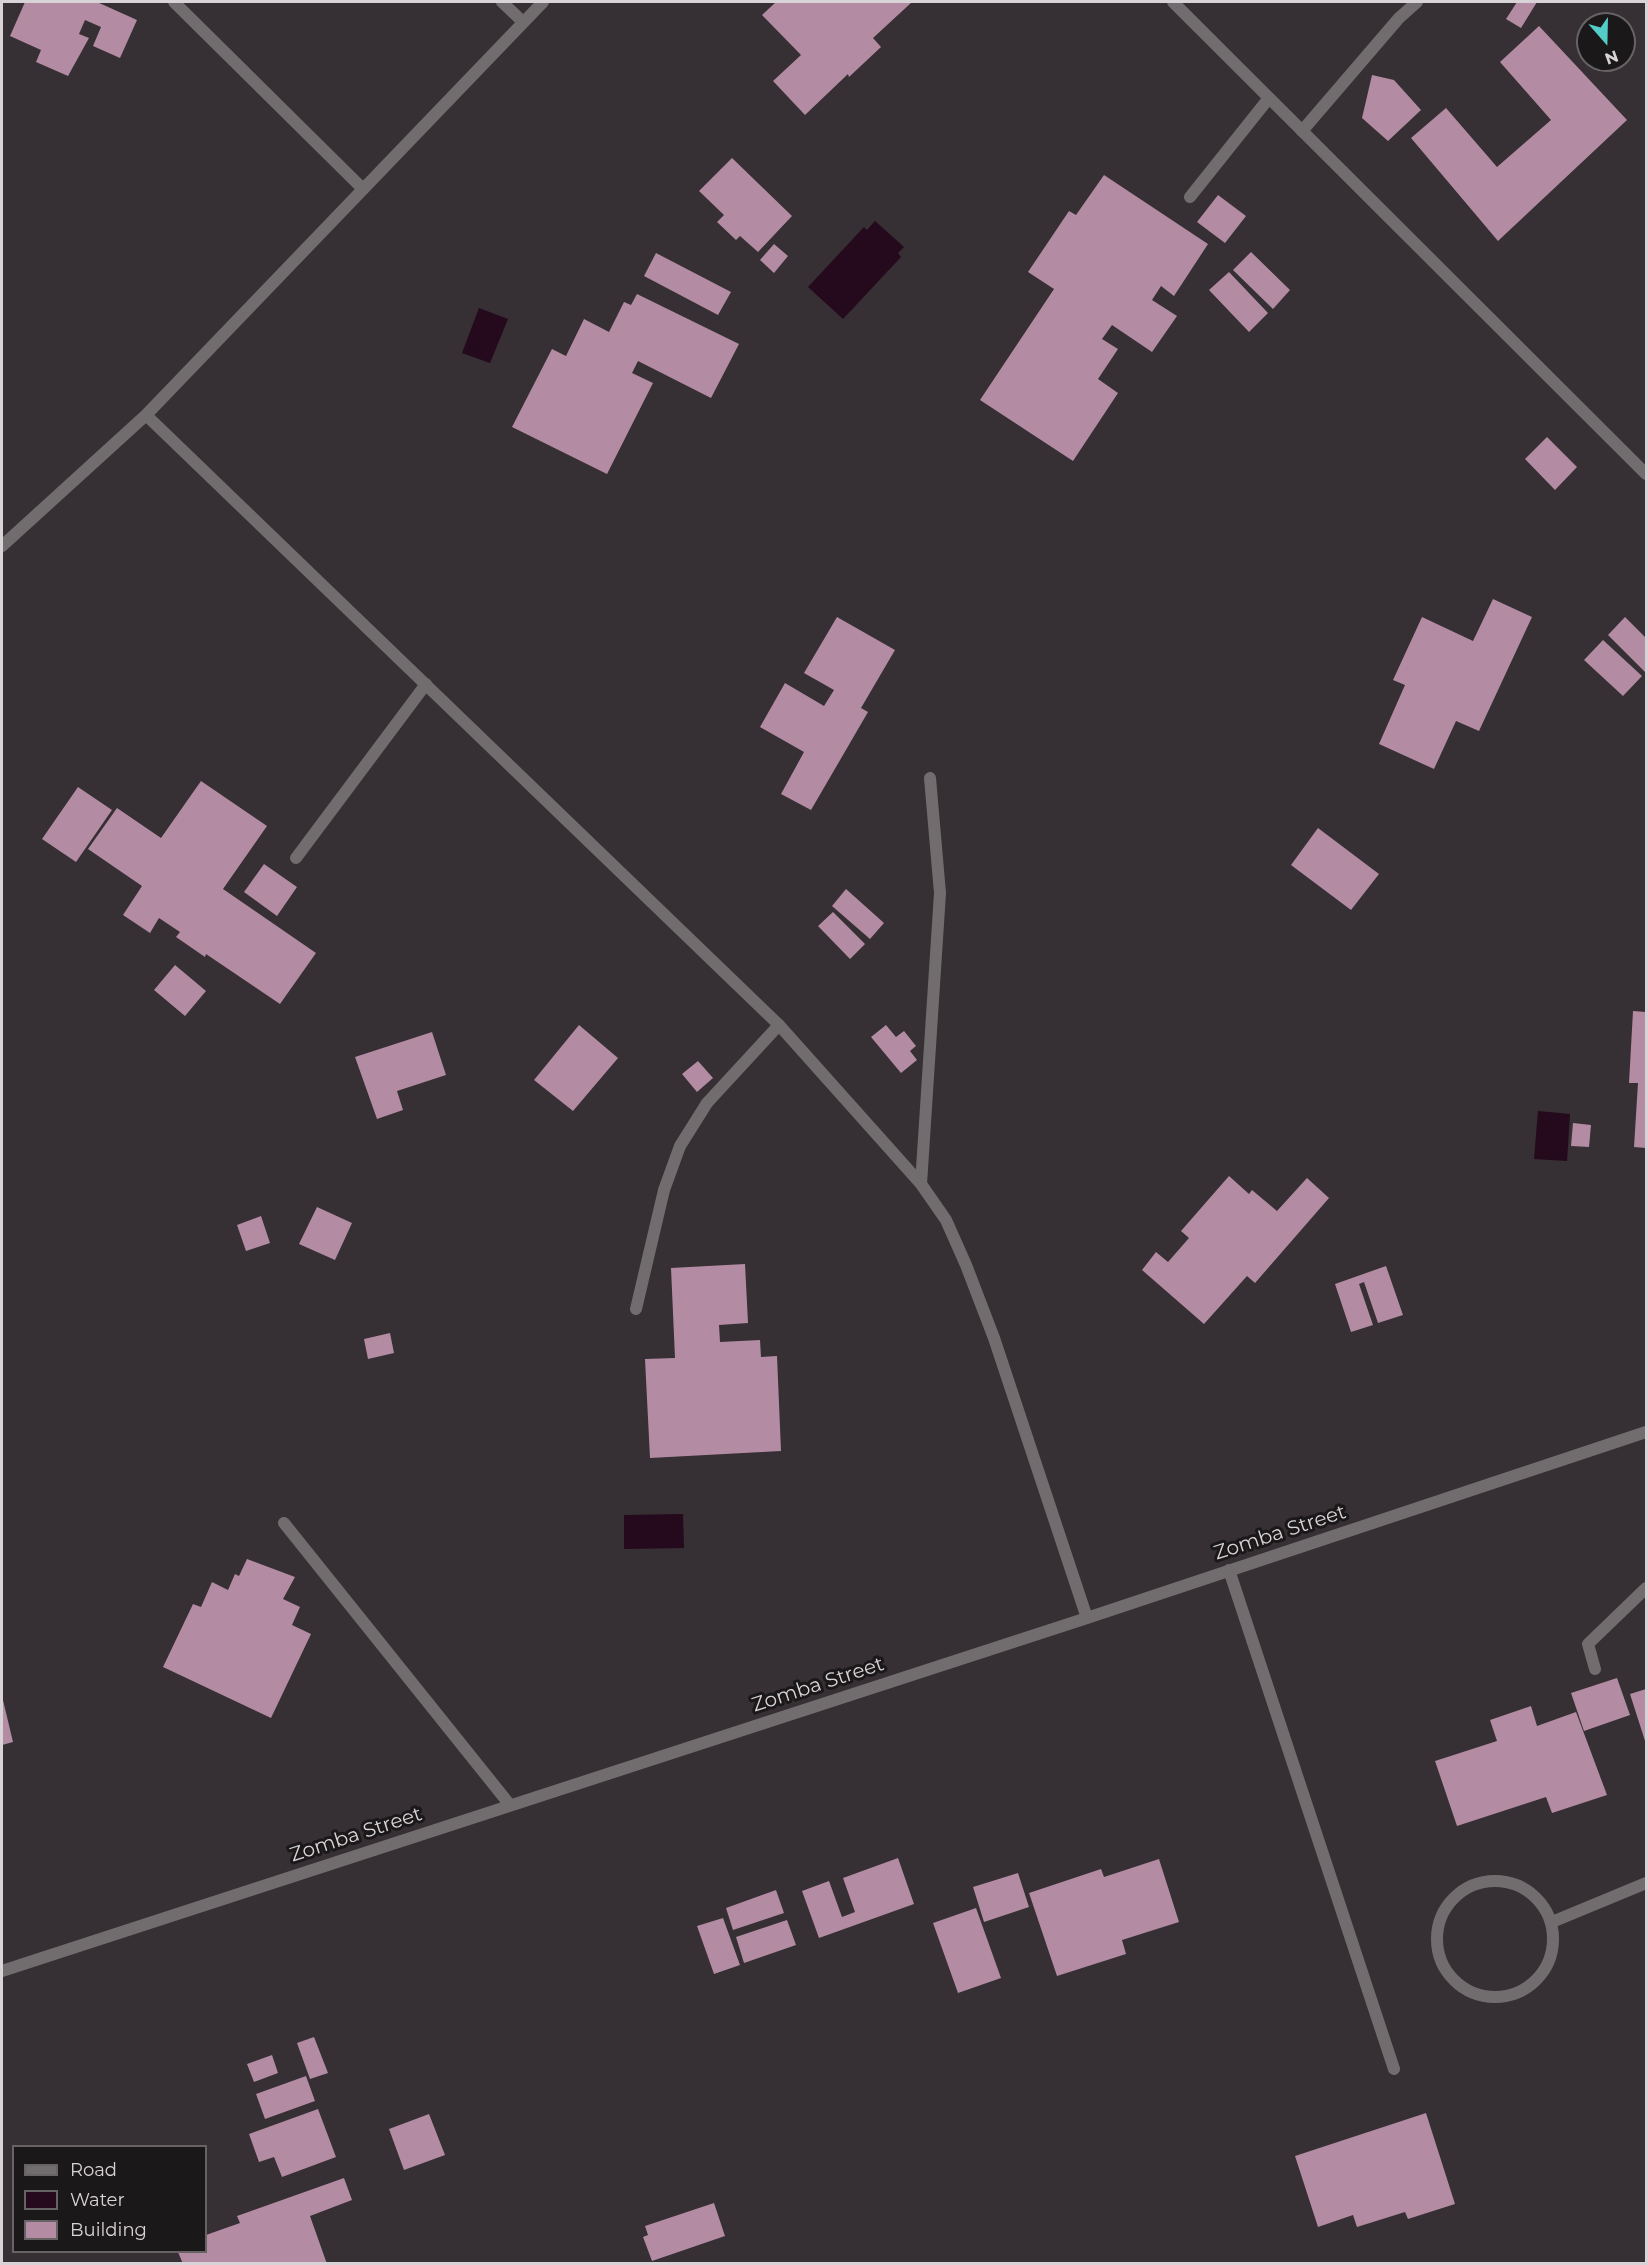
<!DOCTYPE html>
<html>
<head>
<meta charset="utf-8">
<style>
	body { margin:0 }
	#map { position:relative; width:1648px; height:2265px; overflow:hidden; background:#362f33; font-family:Montserrat,sans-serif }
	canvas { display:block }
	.frame { position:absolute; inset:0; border:3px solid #d8d3d6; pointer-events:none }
	.legend { position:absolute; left:12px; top:2145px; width:195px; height:108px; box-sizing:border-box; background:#1b181a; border:2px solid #676365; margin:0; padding:8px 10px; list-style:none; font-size:18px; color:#d8d3d6 }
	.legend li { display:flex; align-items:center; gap:12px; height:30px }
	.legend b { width:30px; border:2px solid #676365 }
	.north { position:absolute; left:1576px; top:12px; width:60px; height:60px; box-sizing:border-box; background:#1b181a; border:2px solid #676365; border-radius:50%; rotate:160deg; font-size:16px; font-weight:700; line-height:24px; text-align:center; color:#d8d3d6 }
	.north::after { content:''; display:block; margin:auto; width:21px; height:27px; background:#54cdc8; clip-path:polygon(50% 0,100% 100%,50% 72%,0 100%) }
</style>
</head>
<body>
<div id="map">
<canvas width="1648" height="2265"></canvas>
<div class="frame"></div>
<ul class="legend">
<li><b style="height:8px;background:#716d6f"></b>Road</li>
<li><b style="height:16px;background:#25091c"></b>Water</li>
<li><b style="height:16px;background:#b38ca4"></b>Building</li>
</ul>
<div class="north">N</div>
</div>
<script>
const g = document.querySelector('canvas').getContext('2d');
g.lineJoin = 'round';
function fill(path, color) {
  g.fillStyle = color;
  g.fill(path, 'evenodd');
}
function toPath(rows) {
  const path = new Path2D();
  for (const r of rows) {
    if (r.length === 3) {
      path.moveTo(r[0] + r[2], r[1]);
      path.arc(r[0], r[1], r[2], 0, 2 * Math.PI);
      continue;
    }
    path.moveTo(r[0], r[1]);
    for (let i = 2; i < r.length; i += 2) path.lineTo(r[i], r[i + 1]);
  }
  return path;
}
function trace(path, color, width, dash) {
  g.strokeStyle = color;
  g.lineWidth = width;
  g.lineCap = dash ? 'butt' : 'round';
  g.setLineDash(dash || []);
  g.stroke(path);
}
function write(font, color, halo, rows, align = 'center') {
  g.font = font + ' Montserrat,sans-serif';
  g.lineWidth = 6;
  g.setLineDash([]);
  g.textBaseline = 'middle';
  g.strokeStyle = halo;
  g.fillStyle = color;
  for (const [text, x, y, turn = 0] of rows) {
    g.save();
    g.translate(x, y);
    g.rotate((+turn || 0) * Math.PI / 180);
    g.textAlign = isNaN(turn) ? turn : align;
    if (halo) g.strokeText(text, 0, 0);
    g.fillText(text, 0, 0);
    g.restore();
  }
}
fill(toPath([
	[875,221,904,247,898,253,901,257,843,319,808,287,864,227,867,230],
	[479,308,508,319,490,363,462,353],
	[1538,1111,1570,1114,1567,1161,1534,1159],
	[683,1514,684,1548,624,1549,624,1515]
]), '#25091c');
fill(toPath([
	[25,2,97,2,137,20,120,58,93,46,101,27,85,20,79,34,89,38,68,76,36,62,41,50,10,36],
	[776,2,912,2,873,38,881,47,849,77,848,74,805,115,773,81,801,55,762,15],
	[1517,2,1537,2,1521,28,1506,19],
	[1539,26,1627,120,1498,241,1411,138,1446,108,1497,167,1551,120,1500,62],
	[1372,75,1394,80,1421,110,1388,141,1362,118],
	[732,158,792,216,758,252,740,236,736,240,717,222,724,215,699,191],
	[1104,175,1208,244,1174,296,1161,286,1152,300,1177,316,1152,352,1112,325,1102,339,1118,349,1098,379,1118,393,1073,461,980,400,1054,289,1028,272,1069,211,1076,215],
	[1218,195,1246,216,1225,243,1197,222],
	[774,244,788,256,774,273,760,260],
	[1251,252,1290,290,1273,309,1233,270],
	[656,253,731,292,718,315,644,276],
	[1229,272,1268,313,1249,332,1209,290],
	[637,294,739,344,711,398,638,361,632,373,653,383,607,474,512,427,552,349,566,356,584,319,609,332,624,302,631,305],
	[1547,437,1577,467,1555,490,1525,459],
	[1493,599,1532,617,1479,731,1456,721,1434,769,1379,744,1405,685,1393,680,1422,617,1473,641],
	[837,617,895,650,861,708,868,712,811,810,781,794,804,752,760,727,785,683,824,706,834,690,804,673],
	[1625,617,1646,638,1646,673,1608,635],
	[1603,640,1642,676,1623,696,1584,660],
	[201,781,267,826,223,889,316,953,280,1004,206,954,205,957,176,937,180,932,159,918,150,933,123,915,142,886,88,849,117,808,161,838],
	[78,787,112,810,76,862,42,839],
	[1318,828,1379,874,1351,910,1291,865],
	[264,864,297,887,277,916,244,892],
	[846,889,884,923,870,939,832,906],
	[833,912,865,944,850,959,818,926],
	[175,965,206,991,185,1016,154,990],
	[1633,1011,1646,1012,1646,1148,1634,1147,1638,1083,1629,1083],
	[579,1025,618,1058,573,1111,534,1080],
	[886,1025,896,1037,904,1031,916,1046,910,1051,917,1060,901,1073,871,1037],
	[432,1032,446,1075,397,1091,403,1110,377,1119,355,1057],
	[698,1061,713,1078,697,1092,682,1074],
	[1573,1123,1591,1125,1589,1147,1571,1146],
	[1229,1176,1249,1194,1252,1190,1277,1211,1307,1178,1329,1198,1255,1283,1247,1276,1204,1324,1142,1270,1156,1252,1168,1262,1189,1238,1181,1231],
	[317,1207,352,1223,335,1260,299,1244],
	[261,1216,270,1243,246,1251,237,1225],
	[745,1264,748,1323,719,1325,720,1342,760,1340,761,1357,777,1356,781,1451,650,1458,645,1359,675,1358,671,1268],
	[1386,1266,1403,1315,1378,1323,1364,1282,1359,1284,1373,1325,1351,1332,1335,1284],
	[390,1333,394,1353,368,1359,364,1339],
	[247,1559,295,1577,283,1599,300,1607,292,1625,311,1634,271,1718,163,1667,193,1604,201,1607,212,1582,228,1590,235,1574,239,1576],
	[1617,1678,1630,1715,1584,1731,1571,1693],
	[1646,1689,1646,1744,1630,1694],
	[2,1696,13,1742,2,1745],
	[1531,1706,1537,1726,1576,1712,1607,1795,1552,1813,1546,1797,1457,1826,1435,1761,1497,1741,1490,1720],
	[898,1858,914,1904,819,1938,802,1891,829,1881,842,1917,855,1912,843,1878],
	[1159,1859,1179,1922,1122,1940,1126,1954,1057,1976,1029,1893,1101,1869,1104,1877],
	[1018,1873,1029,1907,984,1922,973,1887],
	[776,1890,784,1913,733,1930,726,1908],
	[976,1908,1001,1978,958,1993,933,1923],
	[723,1918,740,1965,714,1974,697,1926],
	[787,1920,796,1945,744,1963,736,1937],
	[314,2037,328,2073,310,2079,297,2043],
	[272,2055,278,2073,254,2082,247,2064],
	[306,2076,315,2101,265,2119,256,2094],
	[318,2109,336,2157,282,2177,274,2157,259,2162,249,2134],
	[1426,2113,1455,2204,1408,2219,1405,2212,1357,2227,1353,2215,1318,2227,1295,2156],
	[429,2114,445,2155,404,2170,389,2129],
	[344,2178,352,2200,310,2216,327,2264,183,2264,178,2252,206,2252,206,2235,240,2223,237,2216],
	[714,2203,725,2236,652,2261,643,2237,648,2235,645,2226]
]), '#b38ca4');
trace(toPath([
	[174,2,363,189],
	[502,2,523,22],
	[1302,131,1399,18,1417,2],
	[1190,197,1269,98],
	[296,858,426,684],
	[921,1184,940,893,930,778],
	[636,1309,664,1190,680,1146,707,1103,779,1025],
	[284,1523,510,1805],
	[1229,1570,1394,2069],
	[1595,1669,1588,1644,1646,1588],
	[1495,1939,58],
	[1552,1922,1646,1883]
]), '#716d6f', 12);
trace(toPath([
	[1173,2,1646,474],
	[146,415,779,1025,921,1184,946,1220,966,1265,994,1338,1087,1618],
	[2,546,146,415,543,2],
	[2,1971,1087,1618,1646,1432]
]), '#716d6f', 12);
write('20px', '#d8d3d6', '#1b181a', [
	["Zomba Street",1280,1533,-18],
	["Zomba Street",818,1685,-18],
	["Zomba Street",356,1835,-18]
]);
</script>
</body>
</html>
